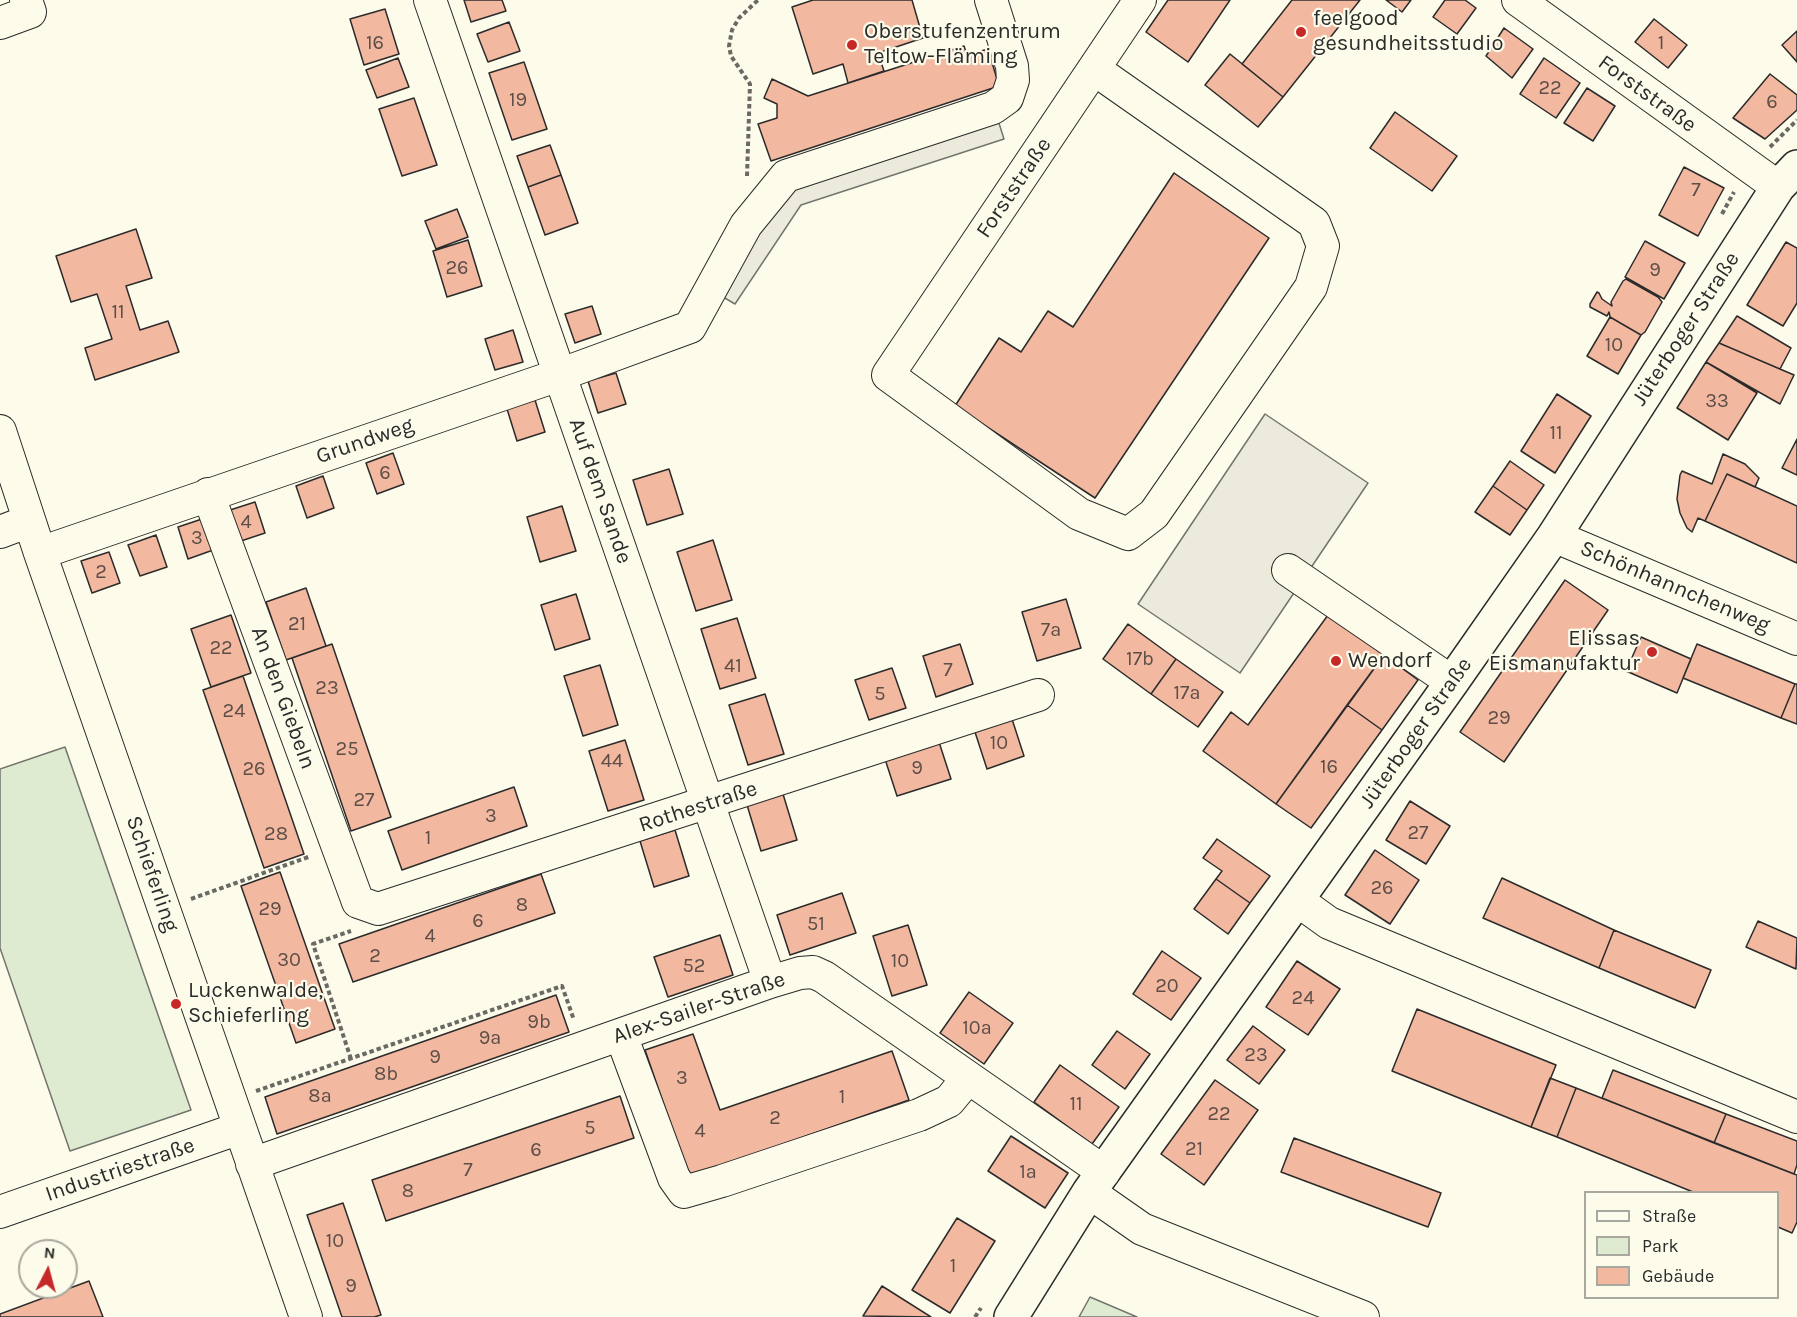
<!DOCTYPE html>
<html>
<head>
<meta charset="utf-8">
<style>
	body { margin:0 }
	#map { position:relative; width:1797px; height:1317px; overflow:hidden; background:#fdfbea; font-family:Karla,sans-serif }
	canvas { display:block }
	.legend { position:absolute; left:1584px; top:1191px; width:195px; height:108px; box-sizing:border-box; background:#fdfbea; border:2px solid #a9a89e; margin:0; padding:8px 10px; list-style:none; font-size:18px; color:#2b2b2b }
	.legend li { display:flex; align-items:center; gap:12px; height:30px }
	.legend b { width:30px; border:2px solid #a9a89e }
	.north { position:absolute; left:18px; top:1239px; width:60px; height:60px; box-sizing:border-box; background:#fdfbea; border:2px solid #a9a89e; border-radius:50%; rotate:6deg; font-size:16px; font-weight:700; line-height:24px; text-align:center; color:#2b2b2b }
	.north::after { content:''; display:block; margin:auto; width:21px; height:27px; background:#c62828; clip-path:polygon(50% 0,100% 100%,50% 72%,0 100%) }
</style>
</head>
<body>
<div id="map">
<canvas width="1797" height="1317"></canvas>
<ul class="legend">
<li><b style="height:8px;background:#fdfbea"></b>Straße</li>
<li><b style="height:16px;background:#deebd1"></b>Park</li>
<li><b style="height:16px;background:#f2b8a0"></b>Gebäude</li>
</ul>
<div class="north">N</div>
</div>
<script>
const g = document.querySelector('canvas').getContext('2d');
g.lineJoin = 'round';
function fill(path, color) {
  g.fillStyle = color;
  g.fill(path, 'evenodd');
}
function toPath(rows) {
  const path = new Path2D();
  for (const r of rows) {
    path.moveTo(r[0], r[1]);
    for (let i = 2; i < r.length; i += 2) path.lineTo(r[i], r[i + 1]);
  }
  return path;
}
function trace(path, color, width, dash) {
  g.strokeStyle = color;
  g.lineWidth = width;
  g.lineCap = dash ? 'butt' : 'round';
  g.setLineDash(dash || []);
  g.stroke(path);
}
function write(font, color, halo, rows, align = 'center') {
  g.font = font + ' Karla,sans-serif';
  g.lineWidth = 4.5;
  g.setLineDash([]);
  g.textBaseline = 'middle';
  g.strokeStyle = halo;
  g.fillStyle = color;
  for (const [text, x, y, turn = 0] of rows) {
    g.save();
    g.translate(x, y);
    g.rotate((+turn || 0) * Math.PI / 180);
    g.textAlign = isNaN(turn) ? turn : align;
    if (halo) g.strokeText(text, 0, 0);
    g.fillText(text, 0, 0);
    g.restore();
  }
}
const green = toPath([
	[65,747,191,1110,70,1151,0,948,0,769,65,747],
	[1090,1297,1137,1317,1079,1317,1090,1297]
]);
fill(green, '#deebd1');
trace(green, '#74746e', 1.5);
const parking = toPath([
	[997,117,1004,139,801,205,735,304,718,294,784,193,997,117],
	[1265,414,1368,483,1240,673,1138,604,1265,414]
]);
fill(parking, '#eceadb');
trace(parking, '#74746e', 1.5);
const building = toPath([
	[464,0,502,0,506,11,471,22,464,0],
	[813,0,912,0,923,38,878,53,884,71,848,83,843,64,813,74,792,7,813,0],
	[1168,0,1230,0,1188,62,1146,32,1168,0],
	[1292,0,1360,0,1283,97,1242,64,1292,0],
	[1386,0,1411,0,1402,12,1386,0],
	[1445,0,1465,0,1476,8,1457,34,1433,17,1445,0],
	[385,9,399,54,364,65,350,19,385,9],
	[1654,19,1687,45,1668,68,1635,42,1654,19],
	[509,22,520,51,488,62,477,34,509,22],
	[1504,28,1533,49,1512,78,1486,56,1504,28],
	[1797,31,1797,62,1782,45,1797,31],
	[964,46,967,55,988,49,999,86,771,161,758,124,777,118,777,104,764,98,772,79,808,96,964,46],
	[1230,54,1283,97,1258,127,1205,85,1230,54],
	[398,58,409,87,377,98,366,70,398,58],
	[1544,58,1580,83,1556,118,1520,94,1544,58],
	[524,62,547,129,512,140,489,73,524,62],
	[1770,74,1797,95,1797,110,1765,139,1733,118,1770,74],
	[1587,88,1615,106,1593,141,1564,123,1587,88],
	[414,98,437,165,402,176,379,109,414,98],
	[1395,112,1457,156,1432,191,1370,148,1395,112],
	[550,145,561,175,528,187,517,156,550,145],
	[1684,167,1724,188,1698,236,1659,215,1684,167],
	[1174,173,1269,238,1095,498,955,406,999,338,1021,352,1048,311,1073,327,1174,173],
	[561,175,578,223,545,235,528,187,561,175],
	[457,209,468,237,436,249,425,221,457,209],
	[136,229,152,278,126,286,140,330,168,321,179,352,95,380,85,348,112,339,97,294,71,302,56,256,136,229],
	[468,240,482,286,447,297,433,251,468,240],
	[1645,241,1685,263,1664,299,1625,277,1645,241],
	[1786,242,1797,248,1797,303,1783,326,1747,305,1786,242],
	[1626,279,1658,297,1662,302,1645,332,1641,335,1610,317,1609,312,1607,316,1590,307,1590,304,1597,292,1599,293,1602,299,1612,306,1611,302,1623,281,1626,279],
	[592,306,601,334,575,343,565,314,592,306],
	[1737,316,1791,348,1780,369,1719,343,1737,316],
	[1610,317,1641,335,1618,374,1587,356,1610,317],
	[513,330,523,362,495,370,485,339,513,330],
	[1719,343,1794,375,1780,404,1706,362,1719,343],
	[1706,362,1757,393,1728,440,1677,408,1706,362],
	[616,373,626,404,598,413,588,381,616,373],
	[1557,394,1591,416,1555,473,1521,451,1557,394],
	[535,400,545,432,517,441,507,409,535,400],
	[1797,439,1797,475,1782,468,1797,439],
	[393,453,404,484,377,494,366,463,393,453],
	[1723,454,1745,464,1759,478,1755,487,1727,474,1705,521,1698,518,1692,532,1687,528,1680,513,1677,499,1680,475,1682,471,1712,484,1723,454],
	[1510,461,1544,485,1527,510,1493,486,1510,461],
	[669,469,683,514,647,525,633,480,669,469],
	[1727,474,1797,506,1797,563,1705,521,1727,474],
	[323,476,334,508,307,518,296,486,323,476],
	[1493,486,1527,510,1510,535,1475,512,1493,486],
	[255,502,265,533,238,542,227,511,255,502],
	[562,506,576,551,540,562,527,517,562,506],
	[205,518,216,549,188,559,178,527,205,518],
	[156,535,167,567,140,576,128,545,156,535],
	[713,540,732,600,696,611,677,552,713,540],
	[109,552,120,583,92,593,81,561,109,552],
	[1565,580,1608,610,1504,762,1460,732,1565,580],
	[306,588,326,646,286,660,266,602,306,588],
	[576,594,590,639,555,650,541,605,576,594],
	[1066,599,1081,648,1037,661,1022,612,1066,599],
	[231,615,251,673,211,687,191,629,231,615],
	[1328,615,1384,655,1276,804,1203,751,1231,712,1248,725,1328,615],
	[737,618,756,678,720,689,701,629,737,618],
	[1128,624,1176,659,1151,694,1103,659,1128,624],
	[1641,637,1691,659,1677,693,1626,671,1641,637],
	[332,644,391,817,351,831,292,658,332,644],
	[960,644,973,684,936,697,923,656,960,644],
	[1697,644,1795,684,1781,718,1683,678,1697,644],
	[1384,655,1418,680,1382,730,1347,705,1384,655],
	[1176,659,1223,692,1198,727,1151,694,1176,659],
	[600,665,618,725,583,736,564,676,600,665],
	[892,668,906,708,869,720,855,680,892,668],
	[243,676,304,854,264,868,203,690,243,676],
	[1795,684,1797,684,1797,724,1781,718,1795,684],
	[765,694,784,754,748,765,729,705,765,694],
	[1347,705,1382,730,1311,828,1276,804,1347,705],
	[1011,716,1024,756,987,769,974,729,1011,716],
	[938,739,951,779,897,796,884,756,938,739],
	[625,740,644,800,608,811,589,751,625,740],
	[514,787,527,826,402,870,388,831,514,787],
	[783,794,797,840,761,851,747,805,783,794],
	[1410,801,1450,826,1426,864,1386,840,1410,801],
	[675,830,689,876,654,887,640,841,675,830],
	[1217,839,1270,876,1250,903,1216,879,1222,871,1203,858,1217,839],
	[1375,850,1419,880,1390,924,1345,895,1375,850],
	[280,872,335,1029,296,1043,241,886,280,872],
	[541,874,555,913,353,982,339,944,541,874],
	[1502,878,1614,930,1599,968,1483,918,1502,878],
	[1216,879,1250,903,1228,934,1194,909,1216,879],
	[842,893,856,933,790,955,777,915,842,893],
	[1758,921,1797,938,1796,969,1746,947,1758,921],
	[908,925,927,985,892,996,873,936,908,925],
	[1614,930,1711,970,1695,1008,1599,968,1614,930],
	[720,935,733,975,668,997,654,957,720,935],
	[1162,951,1201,978,1171,1020,1133,994,1162,951],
	[1297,961,1340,989,1308,1035,1266,1007,1297,961],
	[969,992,1013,1023,984,1064,940,1033,969,992],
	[556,995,569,1032,277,1134,265,1097,556,995],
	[1417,1009,1556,1065,1531,1127,1392,1071,1417,1009],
	[1253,1026,1285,1050,1259,1084,1227,1060,1253,1026],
	[1117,1031,1150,1054,1125,1089,1092,1065,1117,1031],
	[693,1034,720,1110,892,1051,909,1100,689,1177,645,1050,693,1034],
	[1060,1065,1119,1107,1092,1144,1034,1102,1060,1065],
	[1613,1070,1726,1114,1714,1143,1602,1098,1613,1070],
	[1550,1078,1576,1088,1557,1137,1531,1127,1550,1078],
	[1215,1080,1258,1110,1204,1185,1161,1154,1215,1080],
	[1576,1088,1797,1175,1797,1222,1792,1233,1778,1227,1778,1192,1693,1192,1557,1137,1576,1088],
	[620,1096,634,1138,386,1221,372,1180,620,1096],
	[1726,1114,1797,1141,1797,1165,1794,1174,1714,1143,1726,1114],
	[1011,1136,1068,1173,1045,1208,988,1171,1011,1136],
	[1294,1138,1441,1193,1428,1227,1281,1172,1294,1138],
	[343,1203,381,1315,374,1317,342,1317,307,1215,343,1203],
	[957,1218,995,1241,950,1313,912,1290,957,1218],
	[89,1281,103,1317,0,1317,0,1314,89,1281],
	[882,1286,931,1317,863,1316,882,1286]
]);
fill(building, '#f2b8a0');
trace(building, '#2b2b2b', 1.5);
const minor = toPath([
	[430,0,770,982],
	[1518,0,1778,187],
	[0,23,30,12,26,0],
	[1094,69,1314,223,1323,246,1311,287,1154,514,1128,534,1079,514,888,375,1140,0],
	[0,431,40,553,306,1317],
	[208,494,358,902,378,909,1038,695],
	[0,532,29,521],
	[1554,536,1797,639],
	[40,553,559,375,690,327,746,225,786,176,993,108,1007,98,1013,80,1012,66,991,0],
	[1288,570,1452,682],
	[1297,900,1329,923,1797,1117],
	[621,1035,674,1178,684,1192,722,1181,919,1115,949,1101,968,1078],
	[252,1164,770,982,800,973,813,972,824,977,1104,1172],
	[1089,1192,1142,1229,1363,1317],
	[0,1212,240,1128]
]);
const major = toPath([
	[1011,1317,1089,1192,1452,682,1554,536,1778,187,1797,167]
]);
trace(minor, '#2b2b2b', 34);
trace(major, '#2b2b2b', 36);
trace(toPath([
	[1770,147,1797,120],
	[747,176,750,84,731,56,729,46,732,30,739,18,758,0],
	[1722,214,1734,192],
	[191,899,311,856],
	[351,1059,313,944,351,931],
	[256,1091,562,986,574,1020],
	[975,1317,981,1308]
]), '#6a6964', 4, [4.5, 3]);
trace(minor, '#fdfbea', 32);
trace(major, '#fdfbea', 33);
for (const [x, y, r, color] of [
	[1301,32,6,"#c62828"],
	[852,45,6,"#c62828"],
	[1652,652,6,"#c62828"],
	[1336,661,6,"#c62828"],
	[176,1004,6,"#c62828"]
]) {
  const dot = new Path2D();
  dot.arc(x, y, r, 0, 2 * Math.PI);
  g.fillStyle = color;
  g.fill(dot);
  trace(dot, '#fdfbea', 2);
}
write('20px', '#5d4e48', null, [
	["16",375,43],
	["1",1661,43],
	["22",1550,88],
	["19",518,100],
	["6",1772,102],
	["7",1696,190],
	["26",457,268],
	["9",1655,270],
	["11",118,312],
	["10",1614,345],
	["33",1717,401],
	["11",1556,433],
	["6",385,473],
	["4",246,522],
	["3",197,538],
	["2",101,572],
	["21",297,624],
	["7a",1051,630],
	["22",221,648],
	["17b",1140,659],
	["41",733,666],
	["7",948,670],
	["23",327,688],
	["17a",1187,693],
	["5",880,694],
	["24",234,711],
	["29",1499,718],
	["10",999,743],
	["25",347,749],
	["44",612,761],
	["16",1329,767],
	["9",917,768],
	["26",254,769],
	["27",364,800],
	["3",491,816],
	["27",1418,833],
	["28",276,834],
	["1",428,838],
	["26",1382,888],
	["8",522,905],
	["29",270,909],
	["6",478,921],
	["51",816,924],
	["4",430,936],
	["2",375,956],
	["30",289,960],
	["10",900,961],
	["52",694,966],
	["20",1167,986],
	["24",1303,998],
	["9b",539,1022],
	["10a",977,1028],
	["9a",490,1038],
	["23",1256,1055],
	["9",435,1057],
	["8b",386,1074],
	["3",682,1078],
	["8a",320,1096],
	["1",842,1097],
	["11",1076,1104],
	["22",1219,1114],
	["2",775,1118],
	["5",590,1128],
	["4",700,1131],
	["21",1194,1149],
	["6",536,1150],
	["7",468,1170],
	["1a",1028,1172],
	["8",408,1191],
	["10",335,1241],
	["1",953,1266],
	["9",351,1286]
]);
write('22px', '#2b2b2b', '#fdfbea', [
	["feelgood",1313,19],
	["gesundheitsstudio",1313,44],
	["Oberstufenzentrum",864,32],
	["Teltow-Fläming",864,57],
	["Elissas",1640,639,"right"],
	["Eismanufaktur",1640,664,"right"],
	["Wendorf",1348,661],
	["Luckenwalde,",188,991],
	["Schieferling",188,1016]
], 'left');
write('22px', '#2b2b2b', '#fdfbea', [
	["Forststraße",1647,94,36],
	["Forststraße",1014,188,-56],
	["Jüterboger Straße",1686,329,-57],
	["Grundweg",365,441,-19],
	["Auf dem Sande",600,491,71],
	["Schönhannchenweg",1675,587,23],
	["An den Giebeln",283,698,70],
	["Jüterboger Straße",1416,733,-55],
	["Rothestraße",698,807,-18],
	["Schieferling",152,874,71],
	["Alex-Sailer-Straße",699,1008,-19],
	["Industriestraße",120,1170,-19]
]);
</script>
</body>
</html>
